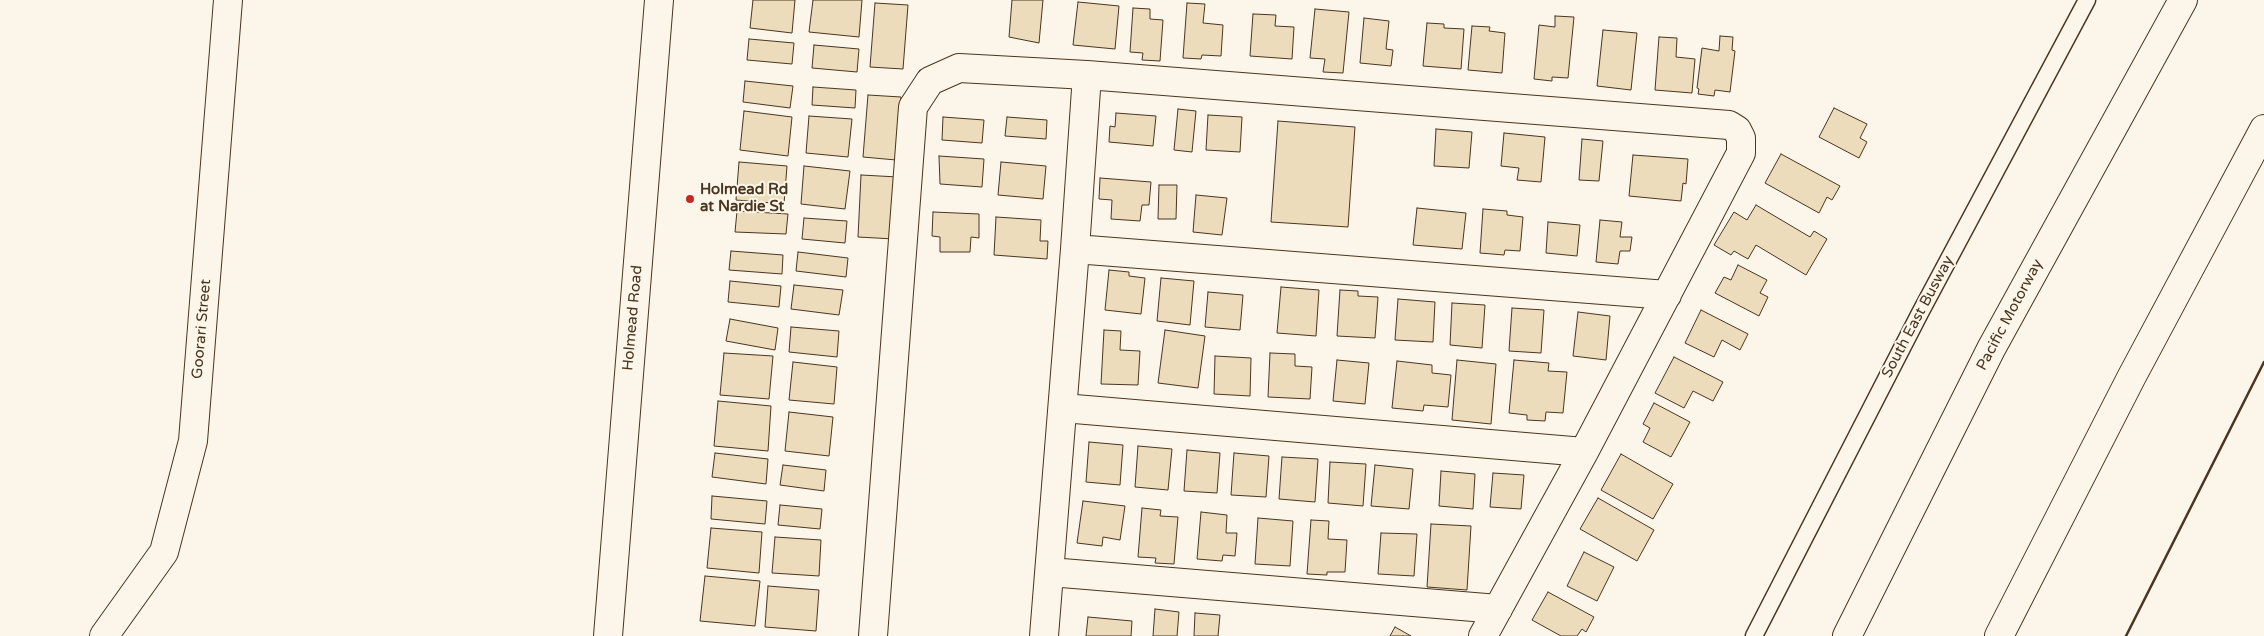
<!DOCTYPE html>
<html>
<head>
<meta charset="utf-8">
<style>
	body { margin:0 }
	canvas { display:block; background:#fbf6e9 }
</style>
</head>
<body>
<canvas width="2264" height="636"></canvas>
<script>
const g = document.querySelector('canvas').getContext('2d');
g.lineJoin = 'round';
function fill(path, color) {
  g.fillStyle = color;
  g.fill(path, 'evenodd');
}
function toPath(rows) {
  const path = new Path2D();
  for (const r of rows) {
    path.moveTo(r[0], r[1]);
    for (let i = 2; i < r.length; i += 2) path.lineTo(r[i], r[i + 1]);
  }
  return path;
}
function trace(path, color, width, dash) {
  g.strokeStyle = color;
  g.lineWidth = width;
  g.lineCap = dash ? 'butt' : 'round';
  g.setLineDash(dash || []);
  g.stroke(path);
}
function write(font, color, halo, rows, align = 'center') {
  g.font = font + ' "Varela Round",sans-serif';
  g.lineWidth = 4;
  g.setLineDash([]);
  g.textBaseline = 'middle';
  g.strokeStyle = halo;
  g.fillStyle = color;
  for (const [text, x, y, turn = 0] of rows) {
    g.save();
    g.translate(x, y);
    g.rotate((+turn || 0) * Math.PI / 180);
    g.textAlign = isNaN(turn) ? turn : align;
    if (halo) g.strokeText(text, 0, 0);
    g.fillText(text, 0, 0);
    g.restore();
  }
}
const building = toPath([
	[753,0,795,0,792,33,750,28,753,0],
	[813,0,862,0,859,37,809,32,813,0],
	[1012,0,1043,0,1039,43,1009,37,1012,0],
	[1078,2,1119,6,1115,49,1073,45,1078,2],
	[875,3,908,5,903,69,870,67,875,3],
	[1187,3,1205,4,1203,23,1223,25,1221,56,1202,55,1201,59,1183,58,1187,3],
	[1133,8,1150,9,1150,19,1163,20,1160,61,1142,60,1143,53,1130,52,1133,8],
	[1315,9,1349,12,1343,73,1323,72,1325,59,1310,58,1315,9],
	[1253,14,1276,15,1275,26,1294,27,1292,59,1250,56,1253,14],
	[1555,16,1574,17,1568,78,1552,77,1552,81,1534,79,1539,25,1555,27,1555,16],
	[1364,18,1389,21,1386,49,1393,50,1391,66,1360,63,1364,18],
	[1427,23,1444,24,1444,28,1464,29,1461,69,1423,66,1427,23],
	[1472,26,1490,27,1489,31,1505,33,1502,73,1468,70,1472,26],
	[1603,30,1637,33,1631,90,1597,86,1603,30],
	[1720,36,1733,37,1732,50,1735,51,1730,92,1715,90,1714,96,1698,94,1699,89,1697,88,1702,48,1719,51,1720,36],
	[1659,37,1677,38,1676,57,1695,59,1692,93,1655,90,1659,37],
	[749,39,794,43,792,64,747,60,749,39],
	[814,45,859,49,857,72,812,68,814,45],
	[745,81,793,86,790,108,743,102,745,81],
	[813,87,856,90,855,108,812,105,813,87],
	[868,95,901,97,896,160,863,157,868,95],
	[1834,108,1867,124,1860,138,1867,142,1859,158,1819,137,1834,108],
	[1178,109,1196,111,1192,152,1174,150,1178,109],
	[744,111,792,117,788,156,740,150,744,111],
	[1116,113,1156,116,1153,146,1109,142,1110,126,1115,127,1116,113],
	[1208,115,1242,117,1240,152,1206,150,1208,115],
	[809,116,852,119,848,157,806,153,809,116],
	[943,117,984,120,982,143,942,140,943,117],
	[1007,117,1047,120,1046,139,1005,136,1007,117],
	[1278,121,1355,127,1348,227,1271,222,1278,121],
	[1436,129,1472,132,1469,168,1434,166,1436,129],
	[1504,133,1545,137,1541,182,1517,180,1519,168,1501,166,1504,133],
	[1582,139,1603,141,1599,181,1579,180,1582,139],
	[1781,154,1840,186,1832,200,1827,197,1819,213,1765,183,1781,154],
	[1633,155,1688,159,1686,184,1683,183,1681,201,1629,196,1633,155],
	[939,156,984,159,982,187,940,184,939,156],
	[739,162,787,166,784,204,736,200,739,162],
	[1001,162,1046,166,1043,199,998,195,1001,162],
	[804,166,850,171,845,209,801,204,804,166],
	[861,175,898,177,894,239,858,237,861,175],
	[1100,178,1151,182,1149,205,1142,205,1140,221,1111,219,1112,200,1099,199,1100,178],
	[1159,185,1177,185,1176,219,1158,219,1159,185],
	[1196,195,1227,198,1222,235,1193,232,1196,195],
	[1756,205,1810,237,1814,231,1827,239,1806,275,1756,245,1748,259,1734,251,1731,255,1714,245,1734,212,1747,220,1756,205],
	[1417,208,1466,213,1462,249,1413,245,1417,208],
	[1483,209,1507,211,1507,215,1523,217,1520,251,1505,250,1504,255,1480,253,1483,209],
	[737,211,788,214,786,234,735,232,737,211],
	[933,212,979,214,979,238,971,237,970,252,940,252,940,237,932,236,933,212],
	[996,217,1041,220,1040,241,1048,241,1047,259,994,255,996,217],
	[804,218,847,221,845,243,802,239,804,218],
	[1600,220,1622,222,1620,237,1632,237,1630,251,1620,251,1618,264,1596,262,1600,220],
	[1548,222,1580,225,1577,256,1546,253,1548,222],
	[731,251,783,255,782,274,729,270,731,251],
	[798,252,848,258,846,277,796,271,798,252],
	[1738,265,1767,280,1760,293,1768,297,1759,316,1715,293,1724,277,1731,280,1738,265],
	[1109,270,1129,272,1129,276,1145,278,1141,314,1105,310,1109,270],
	[1161,278,1194,281,1190,325,1157,321,1161,278],
	[730,281,781,286,779,307,728,302,730,281],
	[794,285,843,290,839,315,791,309,794,285],
	[1281,287,1319,290,1316,336,1277,333,1281,287],
	[1340,290,1358,291,1358,296,1378,297,1375,338,1337,336,1340,290],
	[1208,292,1243,295,1240,330,1205,327,1208,292],
	[1398,299,1435,302,1433,342,1395,340,1398,299],
	[1452,303,1485,305,1482,348,1450,345,1452,303],
	[1512,308,1544,310,1541,353,1509,351,1512,308],
	[1701,310,1748,334,1740,350,1722,340,1714,357,1685,343,1701,310],
	[1578,312,1610,316,1606,360,1573,356,1578,312],
	[730,319,778,328,775,350,726,341,730,319],
	[791,327,839,331,837,357,789,352,791,327],
	[1104,330,1121,331,1120,350,1140,351,1138,385,1101,384,1104,330],
	[1165,330,1205,336,1198,388,1158,383,1165,330],
	[724,353,773,356,769,399,720,395,724,353],
	[1270,353,1295,354,1295,366,1312,367,1310,399,1268,397,1270,353],
	[1215,356,1251,358,1250,396,1214,394,1215,356],
	[1674,357,1723,382,1713,401,1693,391,1684,408,1655,393,1674,357],
	[1337,360,1369,363,1365,404,1333,401,1337,360],
	[1457,360,1496,364,1491,424,1452,420,1457,360],
	[1514,360,1549,363,1548,371,1567,372,1563,413,1546,412,1545,421,1527,420,1527,415,1509,413,1514,360],
	[1397,361,1432,365,1432,373,1451,375,1448,407,1424,405,1423,411,1392,408,1397,361],
	[793,362,837,367,834,404,789,400,793,362],
	[718,401,771,406,768,451,714,446,718,401],
	[1654,403,1690,422,1671,457,1643,442,1650,428,1643,424,1654,403],
	[789,412,833,417,829,456,785,451,789,412],
	[1089,442,1123,445,1120,485,1086,482,1089,442],
	[1138,446,1172,449,1168,490,1135,487,1138,446],
	[1187,450,1220,453,1217,493,1184,491,1187,450],
	[715,453,768,459,766,484,712,477,715,453],
	[1234,453,1269,456,1266,497,1231,495,1234,453],
	[1621,454,1673,484,1653,519,1601,490,1621,454],
	[1282,457,1318,459,1315,502,1279,499,1282,457],
	[1330,462,1366,464,1363,506,1328,503,1330,462],
	[783,465,826,470,824,491,780,485,783,465],
	[1375,465,1413,469,1409,509,1371,506,1375,465],
	[1441,471,1475,474,1473,509,1439,506,1441,471],
	[1493,473,1524,475,1521,509,1490,507,1493,473],
	[712,496,767,501,765,524,711,519,712,496],
	[1598,498,1654,530,1637,561,1580,529,1598,498],
	[1083,501,1125,506,1120,540,1103,537,1102,546,1077,543,1083,501],
	[780,505,822,509,820,529,778,525,780,505],
	[1142,508,1161,510,1160,516,1178,517,1174,564,1155,563,1156,558,1138,557,1142,508],
	[1201,512,1227,515,1226,533,1237,533,1235,556,1223,555,1222,561,1197,559,1201,512],
	[1258,518,1293,521,1290,566,1255,564,1258,518],
	[1311,520,1329,521,1328,539,1347,540,1345,572,1327,572,1327,575,1307,574,1311,520],
	[1431,524,1471,526,1467,590,1427,587,1431,524],
	[711,528,762,532,759,573,707,568,711,528],
	[1381,533,1417,534,1414,576,1378,574,1381,533],
	[775,537,821,540,819,576,772,573,775,537],
	[1584,552,1614,567,1597,601,1567,586,1584,552],
	[705,576,760,581,755,626,700,621,705,576],
	[768,586,819,590,816,631,765,627,768,586],
	[1548,592,1594,617,1586,632,1582,629,1577,636,1561,636,1532,620,1548,592],
	[1155,609,1179,612,1177,636,1153,636,1155,609],
	[1195,613,1220,615,1218,636,1194,636,1195,613],
	[1088,617,1132,621,1131,636,1086,636,1088,617],
	[1395,627,1411,636,1390,636,1395,627]
]);
fill(building, '#ecdcbc');
trace(building, '#4a3520', 1);
const lane = toPath([
	[1754,636,1920,313,2087,0]
]);
const street = toPath([
	[1075,249,1667,295],
	[1063,408,1584,452],
	[1050,572,1498,609],
	[104,636,164,552,193,441,228,0],
	[873,636,913,107,930,81,959,68,1087,75,1729,125,1737,130,1741,138,1741,153,1584,452,1483,636],
	[1044,636,1075,249,1087,75]
]);
const secondary = toPath([
	[608,636,659,0]
]);
const highway = toPath([
	[1847,636,1991,349,2183,0],
	[1999,636,2131,378,2264,129]
]);
trace(lane, '#4a3520', 19);
trace(street, '#4a3520', 30);
trace(secondary, '#4a3520', 30);
trace(highway, '#4a3520', 30);
trace(lane, '#fbf6e9', 16);
trace(street, '#fbf6e9', 28);
trace(secondary, '#fbf6e9', 28);
trace(highway, '#fbf6e9', 28);
trace(toPath([
	[2126,636,2264,362]
]), '#4a3520', 2.5);
for (const [x, y, r, color] of [
	[690,199,5,"#c62828"]
]) {
  const dot = new Path2D();
  dot.arc(x, y, r, 0, 2 * Math.PI);
  g.fillStyle = color;
  g.fill(dot);
  trace(dot, '#fbf6e9', 2);
}
write('bold 15px', '#4a3520', '#fbf6e9', [
	["Holmead Rd",700,190],
	["at Nardie St",700,207]
], 'left');
write('15px', '#4a3520', '#fbf6e9', [
	["Pacific Motorway",2010,315,-62],
	["South East Busway",1918,317,-62],
	["Holmead Road",633,318,-85],
	["Goorari Street",202,329,-85]
]);
</script>
</body>
</html>
